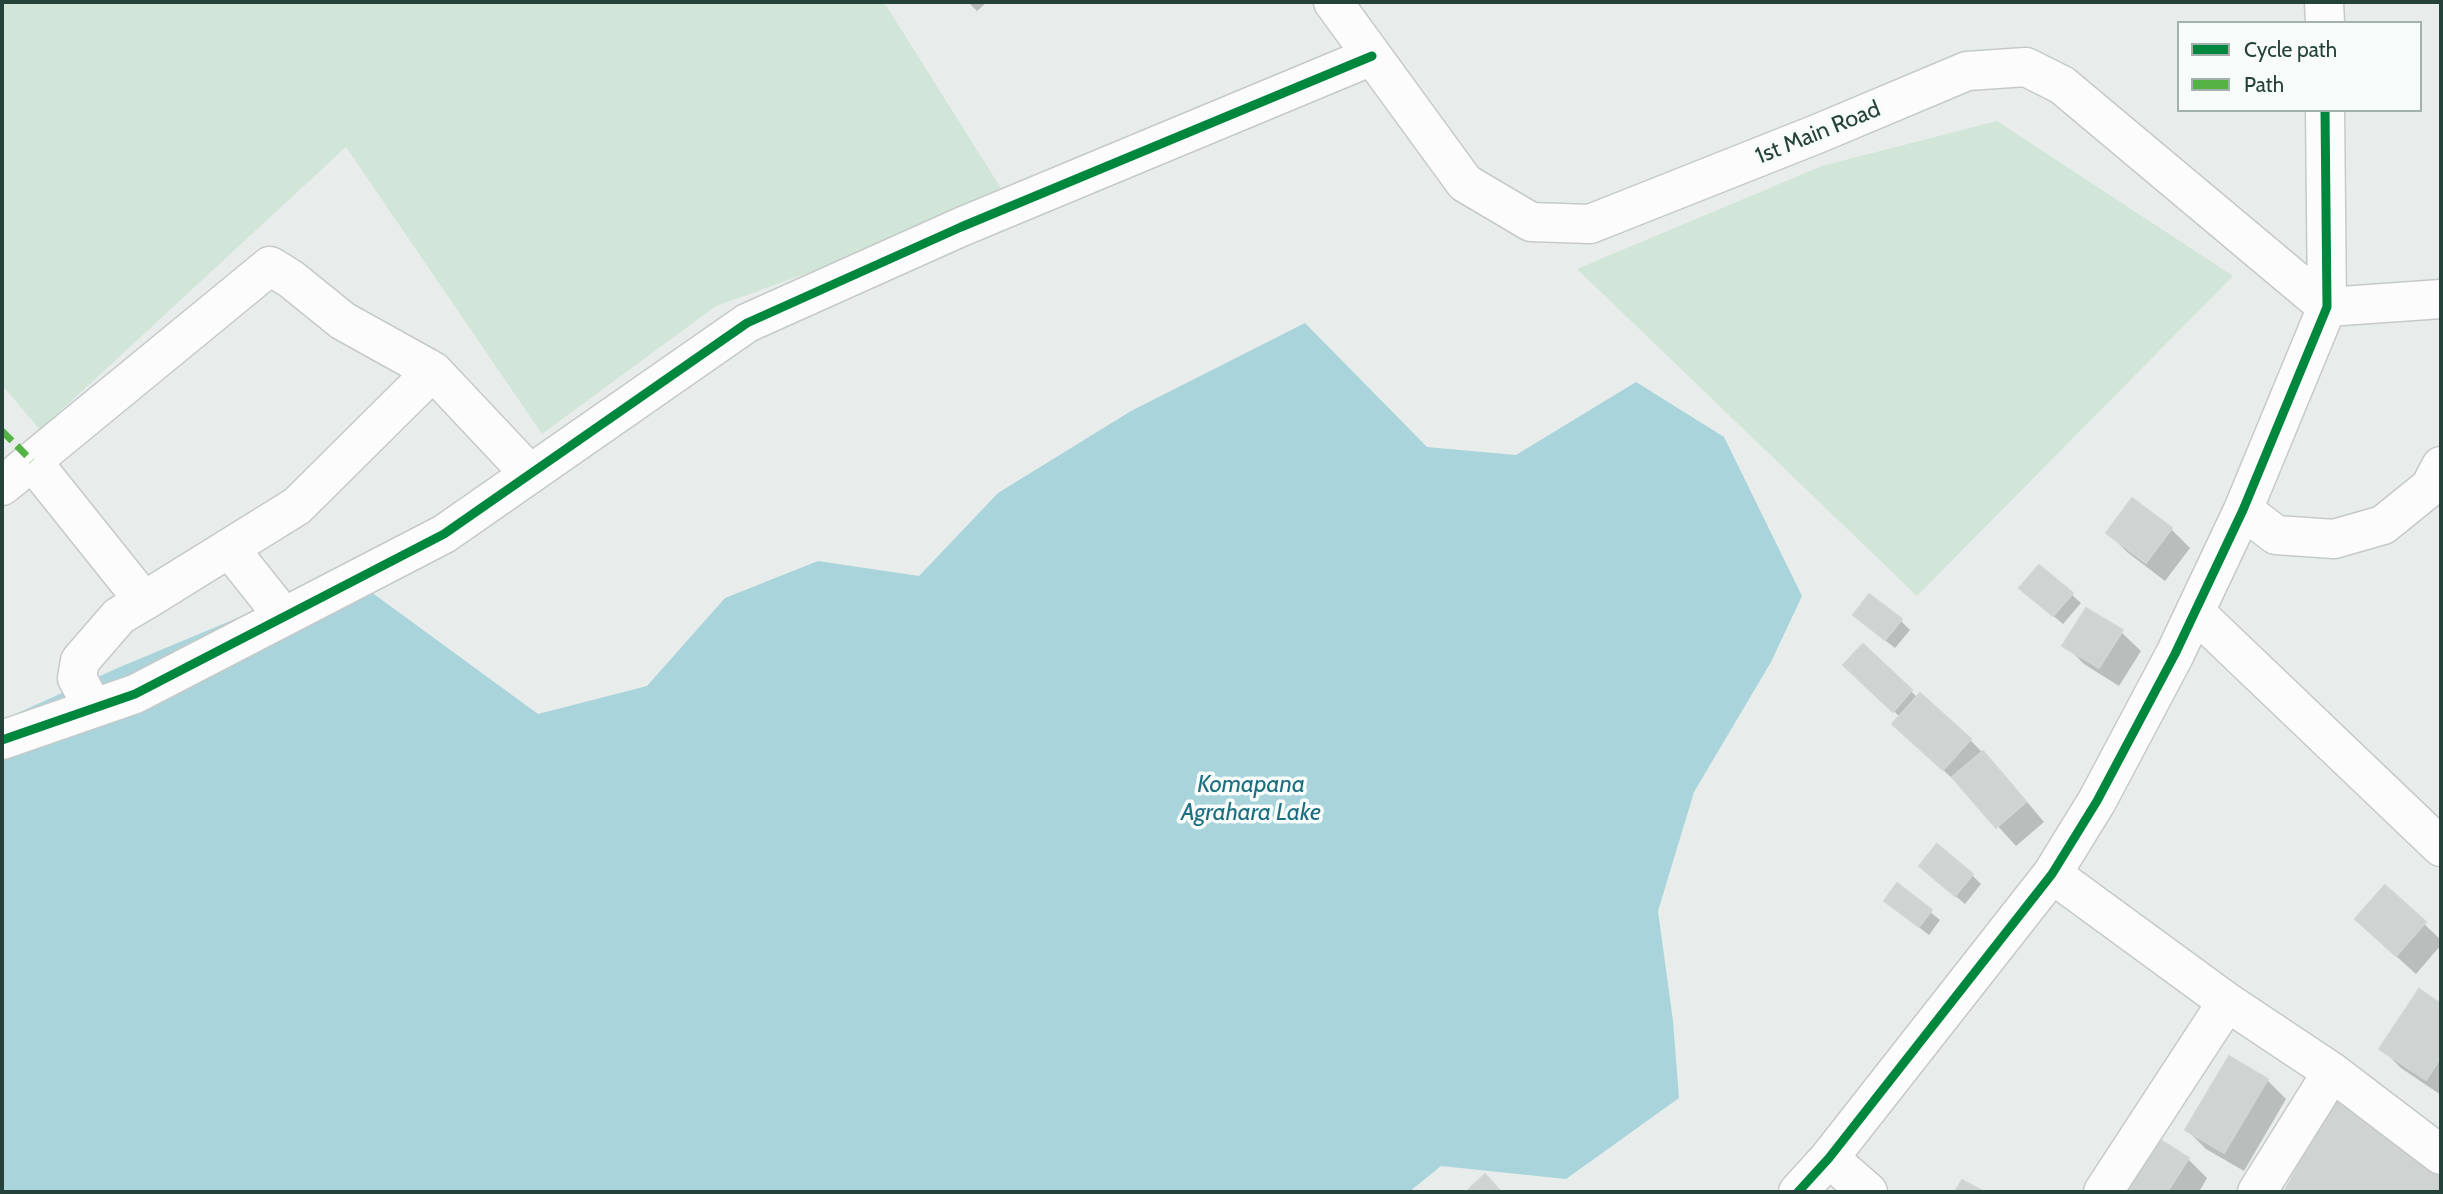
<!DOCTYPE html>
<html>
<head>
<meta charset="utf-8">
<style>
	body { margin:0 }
	#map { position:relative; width:2443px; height:1194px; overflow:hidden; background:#e8edeb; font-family:Cabin,sans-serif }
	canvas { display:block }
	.frame { position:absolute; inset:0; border:4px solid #24423a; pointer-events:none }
	.legend { position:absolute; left:2177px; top:21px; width:245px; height:91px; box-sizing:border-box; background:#f7fbf9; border:2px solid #a3b1ad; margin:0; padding:9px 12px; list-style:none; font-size:21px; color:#24423a }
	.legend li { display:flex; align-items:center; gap:14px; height:35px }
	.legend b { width:35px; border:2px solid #a3b1ad }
</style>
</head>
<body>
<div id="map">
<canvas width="2443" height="1194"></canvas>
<div class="frame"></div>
<ul class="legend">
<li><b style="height:9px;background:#00873e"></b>Cycle path</li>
<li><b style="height:9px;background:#55b346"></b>Path</li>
</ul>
</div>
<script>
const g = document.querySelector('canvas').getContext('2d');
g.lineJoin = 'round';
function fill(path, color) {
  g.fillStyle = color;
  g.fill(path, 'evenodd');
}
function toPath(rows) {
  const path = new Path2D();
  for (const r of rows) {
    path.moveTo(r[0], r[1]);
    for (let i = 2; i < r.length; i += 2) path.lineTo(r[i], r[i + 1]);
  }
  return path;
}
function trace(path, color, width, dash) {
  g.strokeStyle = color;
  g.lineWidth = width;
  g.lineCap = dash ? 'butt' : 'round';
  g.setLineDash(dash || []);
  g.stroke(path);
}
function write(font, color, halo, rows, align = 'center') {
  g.font = font + ' Cabin,sans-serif';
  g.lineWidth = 7;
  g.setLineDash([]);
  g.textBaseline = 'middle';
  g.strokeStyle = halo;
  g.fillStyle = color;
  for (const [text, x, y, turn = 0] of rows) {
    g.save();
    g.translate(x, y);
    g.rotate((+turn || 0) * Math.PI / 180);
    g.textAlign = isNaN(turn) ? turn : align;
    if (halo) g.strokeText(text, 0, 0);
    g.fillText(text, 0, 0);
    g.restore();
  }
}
fill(toPath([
	[2,2,884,2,1009,201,716,306,542,434,346,147,40,430,2,385],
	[1997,121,2233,276,1917,596,1577,269,1822,166]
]), '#d1e6d8');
fill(toPath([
	[1305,323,1427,447,1516,455,1636,382,1724,437,1802,596,1771,662,1694,792,1658,911,1673,1021,1679,1098,1566,1179,1441,1166,1409,1192,2,1192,2,720,120,667,345,573,538,714,647,686,725,598,818,561,919,576,998,493,1131,411]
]), '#a9d4db');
fill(toPath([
	[968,2,987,2,977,11],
	[2171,529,2190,548,2165,581,2127,552,2108,533],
	[2071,594,2081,603,2063,624,2031,597],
	[1901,621,1910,630,1895,648,1864,624],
	[2121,632,2141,651,2119,686,2084,664,2065,645],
	[1863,646,1918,698,1970,740,2002,772,2044,822,2016,846,1963,788,1913,743,1900,717,1865,684],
	[1931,875,1972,875,1981,884,1965,904],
	[1897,885,1940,920,1929,935,1886,901],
	[2386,888,2441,940,2441,945,2416,974,2376,938],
	[2419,991,2441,1006,2441,1095,2401,1068,2382,1049],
	[2267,1080,2286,1099,2244,1171,2206,1149,2187,1130],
	[2335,1102,2441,1178,2441,1192,2286,1192],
	[2188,1159,2207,1178,2199,1192,2123,1192]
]), '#0003');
const building = toPath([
	[2132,498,2172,528,2146,563,2106,533,2132,498],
	[2039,565,2073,593,2053,616,2019,588,2039,565],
	[1869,594,1902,619,1885,640,1853,615,1869,594],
	[2086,608,2123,630,2099,668,2062,646,2086,608],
	[1863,644,1912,690,1893,712,1843,665,1863,644],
	[1920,693,1971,739,1943,770,1892,724,1920,693],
	[1983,751,2026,802,1996,828,1952,777,1983,751],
	[1937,844,1973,874,1955,896,1919,866,1937,844],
	[1897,883,1932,910,1919,927,1884,901,1897,883],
	[2385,885,2426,922,2396,956,2355,919,2385,885],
	[2419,989,2441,1004,2441,1057,2426,1080,2379,1049,2419,989],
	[2229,1056,2268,1079,2224,1153,2185,1130,2229,1056],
	[2335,1099,2441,1176,2441,1187,2438,1192,2284,1192,2335,1099],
	[2156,1137,2189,1158,2167,1192,2121,1192,2156,1137],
	[1485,1174,1501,1192,1472,1192,1469,1189,1485,1174],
	[1962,1180,1984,1192,1955,1192,1962,1180]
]);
fill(building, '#cfd4d2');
trace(building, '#d1d6d4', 2);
const minor = toPath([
	[1333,2,1465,183,1531,222,1590,224,1817,134,1967,71,2026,67,2062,85,2327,307],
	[2324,2,2325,23],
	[2327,307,2441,299],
	[32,461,144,601,297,506,433,371],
	[2,486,270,266,291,279,343,321,433,371,529,473],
	[2243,510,2276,535,2334,539,2383,525,2430,487,2441,466],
	[229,548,284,617],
	[2195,612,2441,847],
	[93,708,77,678,80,661,119,616,144,601],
	[2,740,135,694,444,534,747,323,961,227,1372,56],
	[2052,874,2227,1002,2332,1072,2441,1155],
	[1829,1158,1868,1192],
	[1798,1192,1829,1158,2052,874,2097,801,2175,654,2243,510,2327,307,2325,110],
	[2103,1192,2227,1002],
	[2257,1192,2332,1072]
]);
trace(minor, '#c5cac8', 41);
trace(minor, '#fcfcfc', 38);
trace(toPath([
	[2,431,32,461]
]), '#55b346', 7, [14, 7]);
trace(toPath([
	[2,740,135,694,444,534,747,323,961,227,1372,56],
	[1798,1192,1829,1158,2052,874,2097,801,2175,654,2243,510,2327,307,2325,110]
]), '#00873e', 9);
write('23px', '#24423a', '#f7fbf9', [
	["1st Main Road",1818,133,-22]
]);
write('italic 24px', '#1c6f80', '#f7fbf9', [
	["Komapana",1251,785],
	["Agrahara Lake",1251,813]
]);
</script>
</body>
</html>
